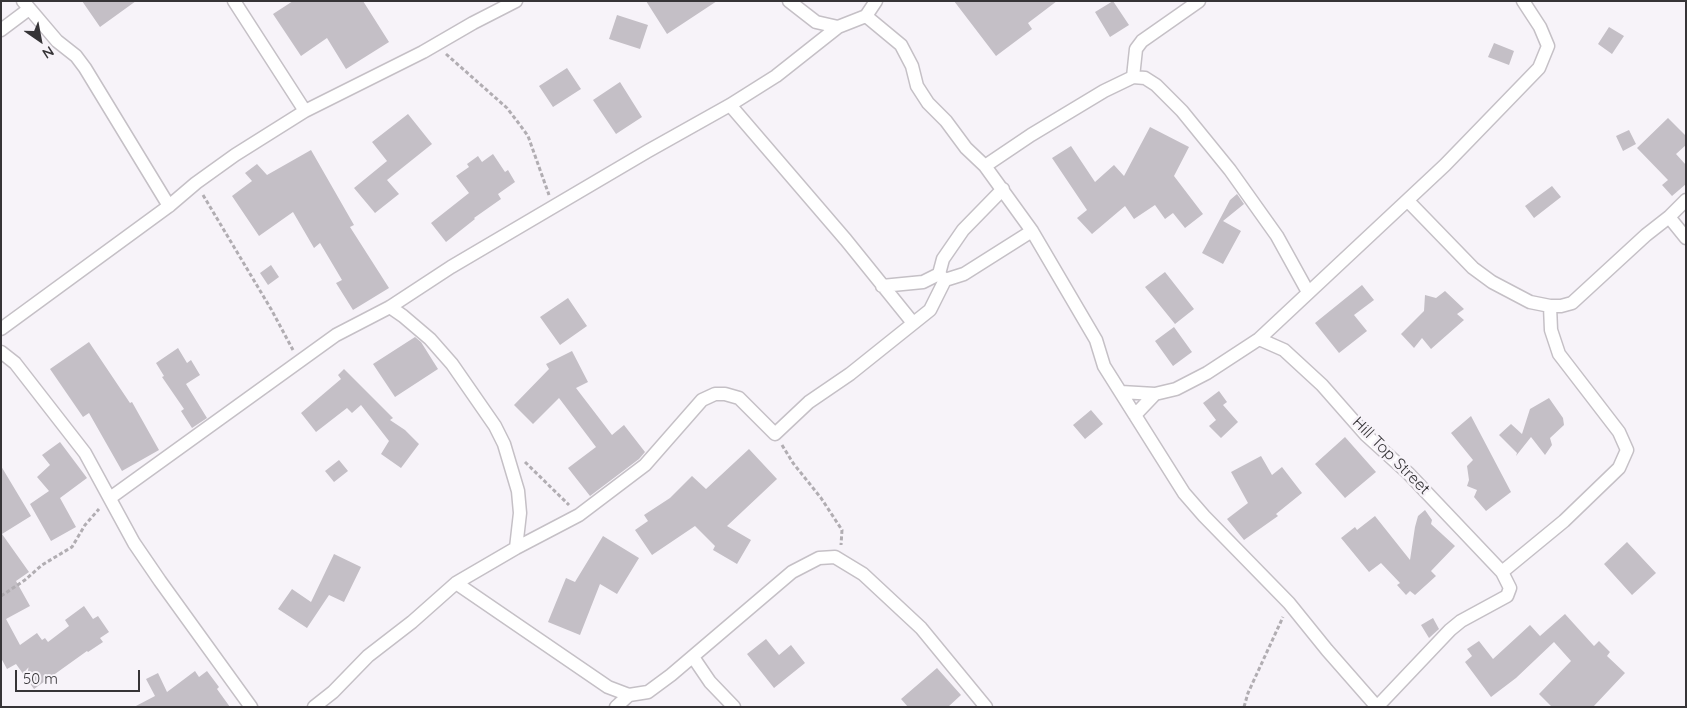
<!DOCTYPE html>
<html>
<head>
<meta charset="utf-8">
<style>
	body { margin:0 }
	#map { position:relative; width:1687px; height:708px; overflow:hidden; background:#f7f3f9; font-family:Quicksand,sans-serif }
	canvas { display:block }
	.frame { position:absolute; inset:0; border:2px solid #363437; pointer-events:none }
	.north { position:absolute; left:15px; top:15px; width:50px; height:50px; -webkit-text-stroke:4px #f7f3f9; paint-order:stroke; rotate:147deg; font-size:14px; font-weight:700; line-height:20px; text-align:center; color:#363437 }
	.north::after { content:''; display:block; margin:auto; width:18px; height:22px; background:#363437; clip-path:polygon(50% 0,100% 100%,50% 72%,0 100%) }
	.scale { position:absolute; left:15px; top:670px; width:125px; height:22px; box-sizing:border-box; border:2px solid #363437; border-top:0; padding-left:6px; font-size:15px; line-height:18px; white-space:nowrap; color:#363437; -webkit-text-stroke:4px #f7f3f9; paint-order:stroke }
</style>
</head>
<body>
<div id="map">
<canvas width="1687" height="708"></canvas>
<div class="frame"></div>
<div class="north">N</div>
<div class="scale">50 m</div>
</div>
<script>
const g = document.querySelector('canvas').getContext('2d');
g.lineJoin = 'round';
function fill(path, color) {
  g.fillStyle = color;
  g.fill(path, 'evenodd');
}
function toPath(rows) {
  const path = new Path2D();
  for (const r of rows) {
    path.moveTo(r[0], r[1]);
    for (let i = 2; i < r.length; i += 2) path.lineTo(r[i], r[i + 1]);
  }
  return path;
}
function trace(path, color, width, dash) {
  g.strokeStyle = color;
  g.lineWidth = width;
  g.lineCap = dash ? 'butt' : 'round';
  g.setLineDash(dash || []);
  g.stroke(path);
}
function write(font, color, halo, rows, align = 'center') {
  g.font = font + ' Quicksand,sans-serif';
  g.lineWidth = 5;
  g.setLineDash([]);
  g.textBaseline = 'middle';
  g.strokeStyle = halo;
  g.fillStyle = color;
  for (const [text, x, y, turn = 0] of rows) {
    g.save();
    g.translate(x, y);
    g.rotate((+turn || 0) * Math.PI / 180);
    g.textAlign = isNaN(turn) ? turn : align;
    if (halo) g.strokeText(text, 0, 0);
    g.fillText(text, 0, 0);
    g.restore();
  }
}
fill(toPath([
	[82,1,136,1,100,27],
	[293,1,363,1,389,42,346,69,327,38,301,56,273,14],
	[646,1,717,1,667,34],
	[954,1,1057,1,1028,23,1032,29,996,56],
	[1113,1,1129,25,1110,37,1095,12],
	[617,15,648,25,640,49,609,39],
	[1609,27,1624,36,1612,54,1598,44],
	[1494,43,1514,51,1509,65,1488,57],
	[567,68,581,89,553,107,539,86],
	[620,82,642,117,616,134,593,100],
	[408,114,432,144,387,180,399,194,375,213,354,188,387,161,372,142],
	[1668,118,1686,136,1686,145,1676,154,1686,165,1686,184,1672,196,1662,185,1668,180,1637,148],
	[1150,127,1189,147,1174,176,1203,214,1185,228,1173,213,1165,219,1155,205,1134,219,1125,206,1092,234,1077,218,1087,210,1052,158,1071,146,1095,182,1114,165,1124,176],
	[1629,130,1636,144,1623,151,1616,136],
	[311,150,354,225,350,227,389,288,353,310,336,283,342,280,320,243,314,248,293,212,259,236,232,196,252,181,245,173,257,164,267,175],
	[493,154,505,172,508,170,515,182,498,194,501,199,474,218,475,219,446,242,431,223,469,193,456,176,469,167,467,164,478,156,482,162],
	[1552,186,1561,197,1534,218,1525,206],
	[1237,194,1244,204,1223,221,1241,231,1223,264,1202,253,1230,200],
	[271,265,279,277,268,285,260,273],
	[1165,272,1194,309,1175,324,1145,287],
	[1362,285,1374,300,1354,315,1367,331,1339,353,1315,323],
	[1445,291,1464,309,1457,314,1464,320,1431,349,1422,338,1414,348,1401,334,1424,311,1425,295,1436,298],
	[568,298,587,326,560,345,540,317],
	[1174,327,1192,352,1173,366,1155,341],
	[415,337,421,342,438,369,395,397,373,364],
	[89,342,130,403,132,402,159,450,122,471,89,413,83,417,50,369],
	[178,348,187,363,191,360,200,375,186,384,207,418,192,428,181,411,184,409,162,377,164,376,156,363],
	[572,351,588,382,576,388,612,435,624,425,645,452,639,459,590,496,568,468,596,447,559,398,533,424,514,405,549,369,546,364],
	[344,369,393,418,390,420,405,430,419,444,401,468,381,454,389,441,361,405,352,413,347,408,316,432,301,413,341,379,338,375],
	[1219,391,1227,402,1223,405,1238,422,1221,438,1209,426,1216,420,1203,403],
	[1549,398,1563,418,1564,425,1550,438,1552,445,1545,455,1531,437,1516,456,1517,453,1499,435,1511,424,1522,434,1530,409],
	[1091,410,1103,424,1085,439,1073,425],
	[1471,416,1511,492,1486,511,1474,497,1477,490,1467,486,1469,480,1467,466,1473,460,1451,433],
	[1345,437,1376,472,1345,498,1315,464],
	[60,442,87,478,60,498,76,527,51,541,30,504,49,491,37,477,50,465,42,455],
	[749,449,777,479,727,526,751,540,737,564,713,550,715,546,695,526,652,555,635,530,648,521,644,515,670,498,692,476,706,489],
	[1261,456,1272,475,1282,467,1302,493,1276,514,1278,516,1244,540,1227,519,1248,503,1231,472],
	[339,460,348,471,334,482,325,471],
	[1,466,31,516,2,534,29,572,16,581,30,606,6,619,20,645,37,633,42,640,45,638,48,642,69,626,65,620,84,606,93,619,98,616,109,632,100,638,103,642,88,652,87,651,34,689,16,664,7,669,1,658],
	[1425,510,1432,520,1431,524,1455,546,1431,571,1436,576,1415,595,1410,591,1406,595,1397,585,1400,583,1381,563,1369,572,1341,538,1355,527,1357,530,1375,516,1410,560,1415,527,1418,516],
	[603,536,639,558,617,594,600,584,580,635,548,622,566,578,575,582],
	[1627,542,1656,573,1632,595,1604,564],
	[334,554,361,567,344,602,329,595,307,628,278,609,292,589,311,602],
	[1565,614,1594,646,1599,641,1610,652,1607,656,1625,673,1593,707,1552,707,1539,694,1571,661,1554,642,1516,678,1491,697,1465,662,1472,656,1467,649,1479,641,1493,659,1530,625,1540,636],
	[1433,618,1439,629,1429,638,1421,625],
	[766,639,779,655,791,645,805,663,774,688,747,654],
	[937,668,961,695,948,707,908,707,901,699],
	[195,671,199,677,207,671,219,687,217,689,230,707,134,707,155,696,146,679,158,673,167,692]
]), '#c4bfc6');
const minor = toPath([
	[23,1,57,41,76,56,85,68,169,206],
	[234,1,305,111],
	[789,1,816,22,838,27,866,16,901,45,912,66,917,86,928,103,946,121,966,148,985,166,1032,231,1096,340,1104,366,1184,493,1204,516,1289,603,1327,650,1377,707],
	[866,16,876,1],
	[1,30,29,9],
	[1133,77,1136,49,1142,41,1199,1],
	[730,105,846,240,913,323],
	[985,166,1031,135,1104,91,1133,77,1145,78,1156,85,1182,111,1230,170,1277,236,1308,292],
	[1408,201,1473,268,1492,282,1530,302,1550,306,1561,306,1572,303,1646,235,1669,217,1686,200],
	[1669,217,1686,238],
	[945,280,939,274,943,259,963,230,1003,189],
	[882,286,923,282,939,274],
	[390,307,403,316,430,339,452,364,495,426,504,444,518,491,520,513,516,548],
	[1,329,169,206,196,183,235,155,305,111,423,52,473,23,516,1],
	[1259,339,1284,350,1322,385,1366,435,1408,473,1502,572,1510,588,1507,596,1461,621,1450,630,1377,707],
	[1,352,15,363,85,453,134,543,160,581,251,707],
	[1121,392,1155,394,1176,389,1207,373,1259,339,1445,165,1539,68,1548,46,1540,27,1523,1],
	[1135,415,1155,394],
	[110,498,336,335,390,307,451,267,648,151,730,105,776,76,838,27],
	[1502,572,1564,521,1619,468,1627,450,1619,432,1559,354,1551,330,1550,306],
	[456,583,608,687,629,695,648,692,671,675,792,572,819,558,835,557,863,574,921,628,986,707],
	[693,657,710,682,734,707],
	[314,707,333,692,368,656,412,622,456,583,516,548,579,515,645,465,702,400,715,394,725,394,739,398,775,434,809,402,850,374,930,310,945,280,964,274,1032,231],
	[616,707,629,695]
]);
trace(minor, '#c5c0c6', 15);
trace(toPath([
	[446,54,507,108,517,121,528,136,549,195],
	[203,195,271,309,293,350],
	[782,445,793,463,821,498,842,530,841,545],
	[525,462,569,505],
	[1,596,25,580,42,565,72,547,85,525,99,509],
	[1244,707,1248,693,1283,617]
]), '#b1adb2', 3, [4, 2.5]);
trace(minor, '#fff', 12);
write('16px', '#363437', '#f7f3f9', [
	["Hill Top Street",1391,456,45]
]);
</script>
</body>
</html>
